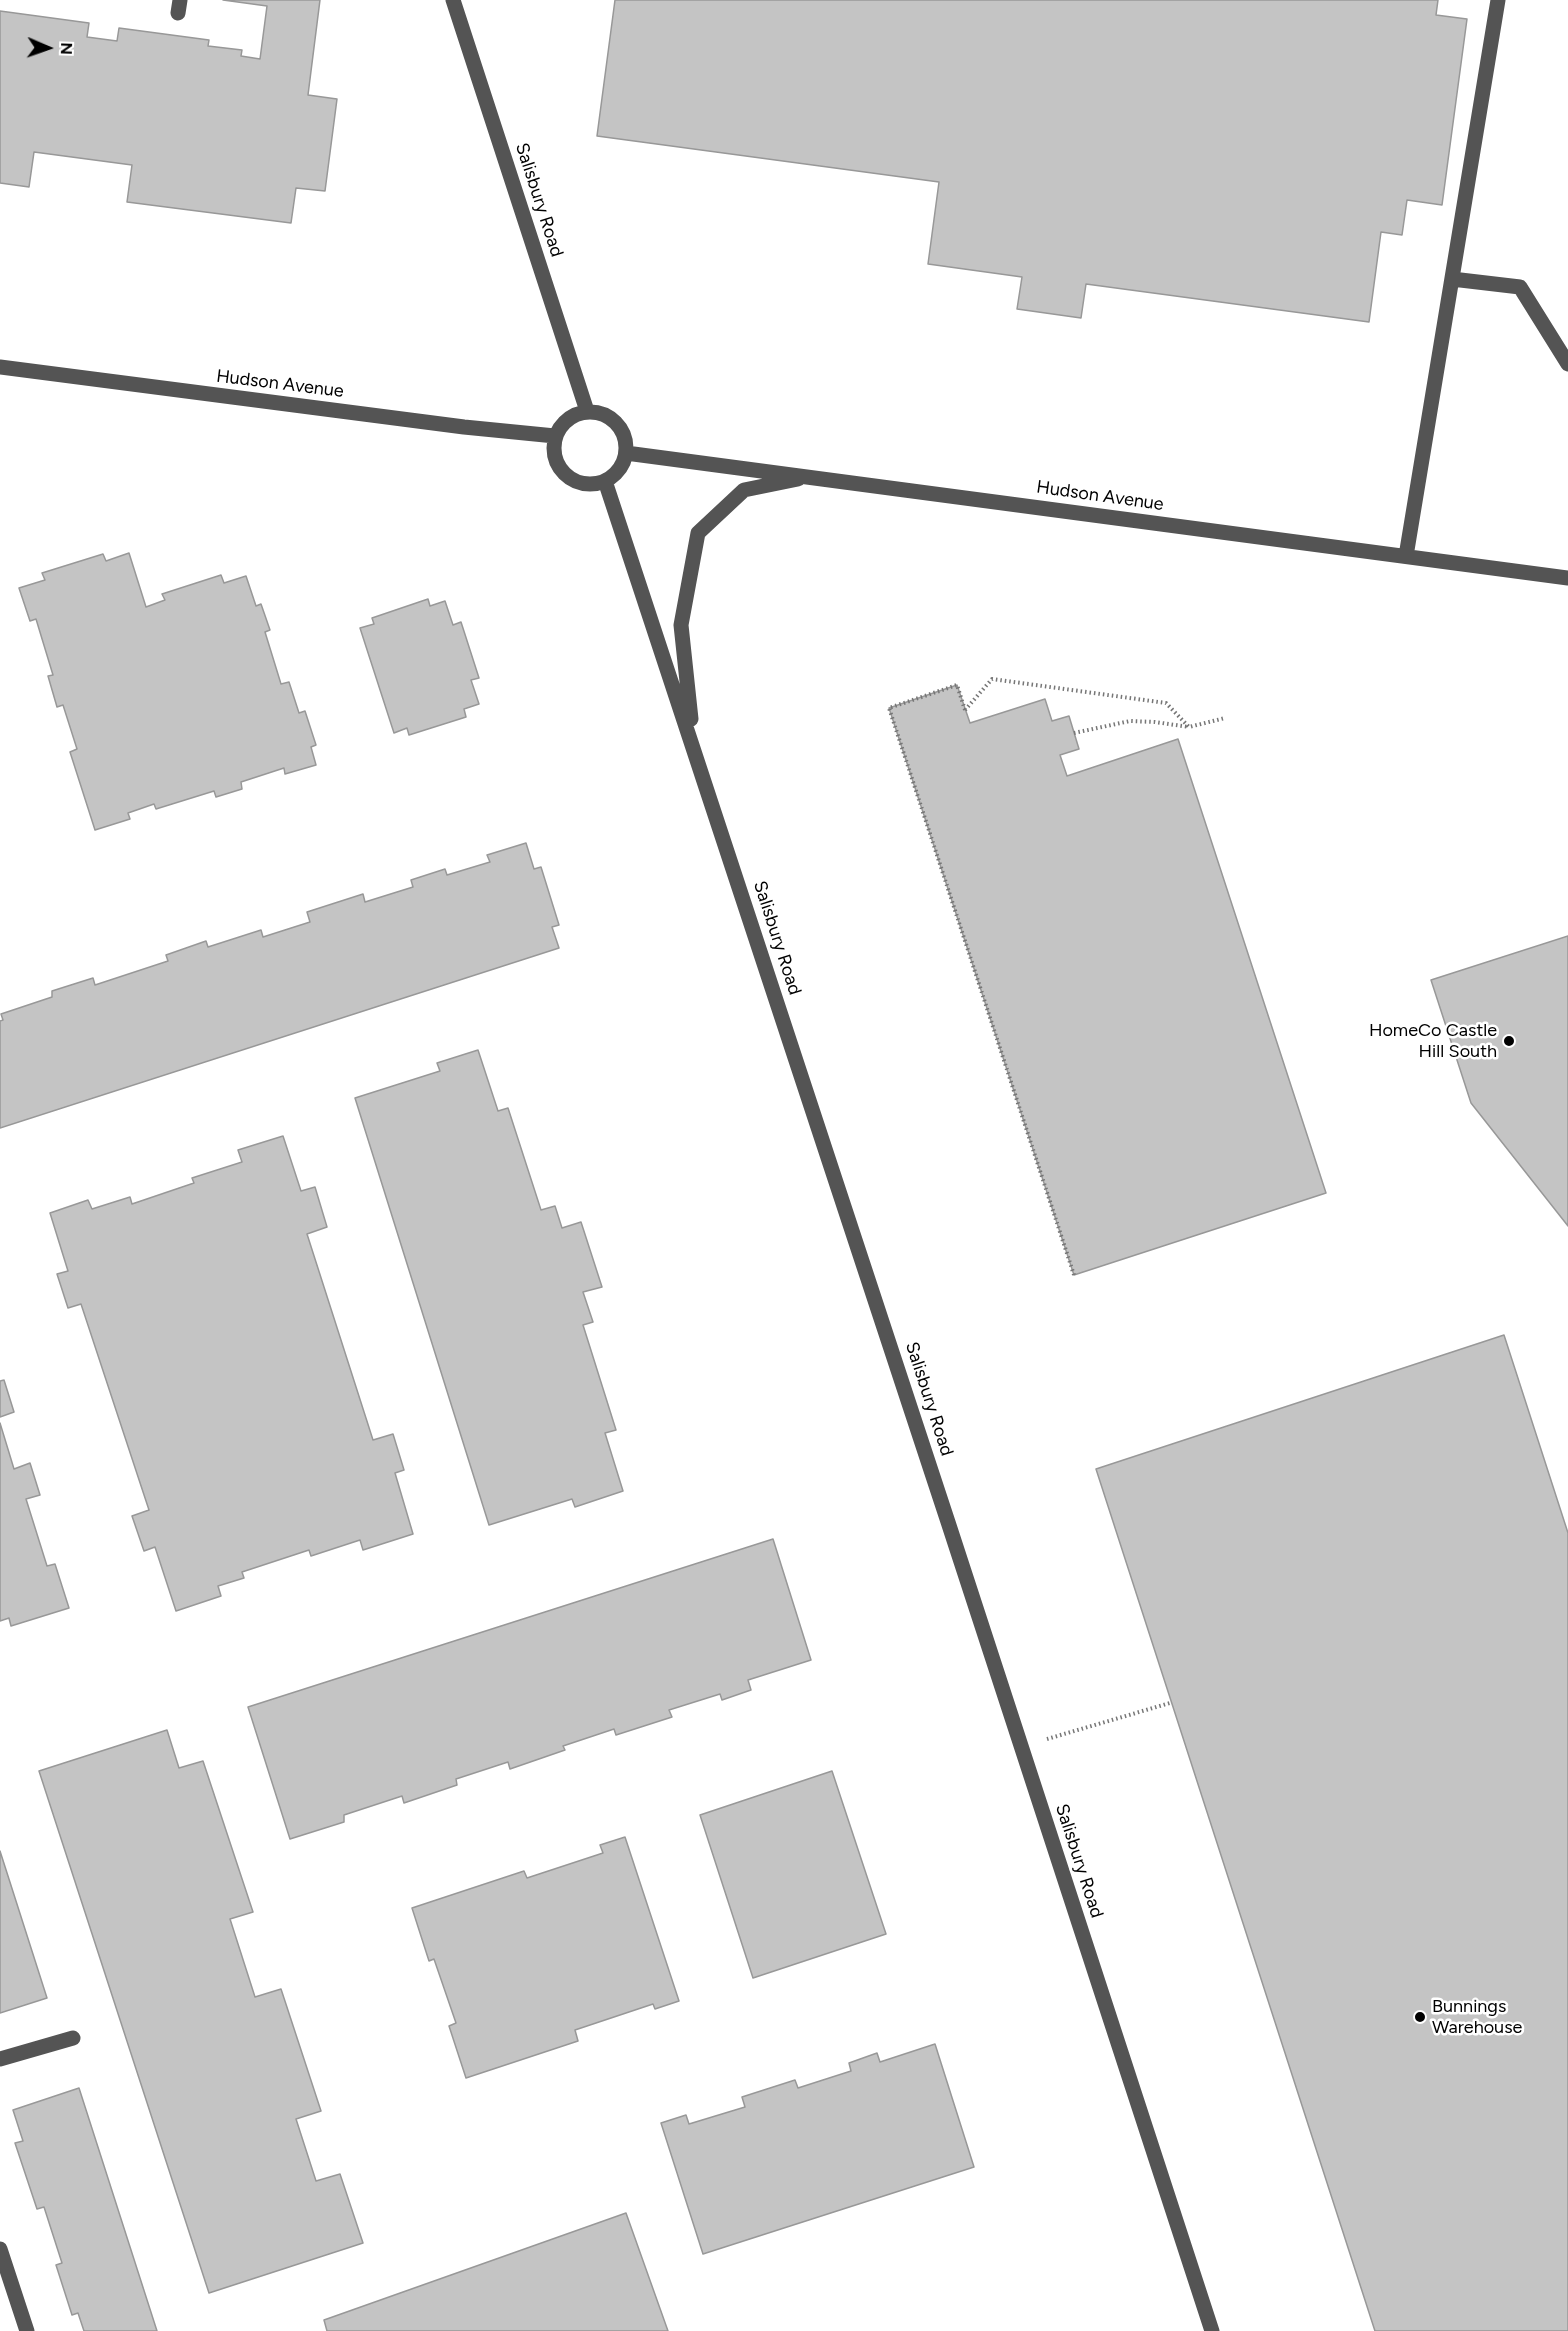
<!DOCTYPE html>
<html>
<head>
<meta charset="utf-8">
<style>
	body { margin:0 }
	#map { position:relative; width:1568px; height:2331px; overflow:hidden; background:#fff; font-family:Figtree,sans-serif }
	canvas { display:block }
	.north { position:absolute; left:18px; top:18px; width:60px; height:60px; -webkit-text-stroke:4px #fff; paint-order:stroke; rotate:92deg; font-size:16px; font-weight:700; line-height:24px; text-align:center; color:#000 }
	.north::after { content:''; display:block; margin:auto; width:21px; height:27px; background:#000; clip-path:polygon(50% 0,100% 100%,50% 72%,0 100%) }
</style>
</head>
<body>
<div id="map">
<canvas width="1568" height="2331"></canvas>
<div class="north">N</div>
</div>
<script>
const g = document.querySelector('canvas').getContext('2d');
g.lineJoin = 'round';
function fill(path, color) {
  g.fillStyle = color;
  g.fill(path, 'evenodd');
}
function toPath(rows) {
  const path = new Path2D();
  for (const r of rows) {
    if (r.length === 3) {
      path.moveTo(r[0] + r[2], r[1]);
      path.arc(r[0], r[1], r[2], 0, 2 * Math.PI);
      continue;
    }
    path.moveTo(r[0], r[1]);
    for (let i = 2; i < r.length; i += 2) path.lineTo(r[i], r[i + 1]);
  }
  return path;
}
function trace(path, color, width, dash) {
  g.strokeStyle = color;
  g.lineWidth = width;
  g.lineCap = dash ? 'butt' : 'round';
  g.setLineDash(dash || []);
  g.stroke(path);
}
function write(font, color, halo, rows, align = 'center') {
  g.font = font + ' Figtree,sans-serif';
  g.lineWidth = 5;
  g.setLineDash([]);
  g.textBaseline = 'middle';
  g.strokeStyle = halo;
  g.fillStyle = color;
  for (const [text, x, y, turn = 0] of rows) {
    g.save();
    g.translate(x, y);
    g.rotate((+turn || 0) * Math.PI / 180);
    g.textAlign = isNaN(turn) ? turn : align;
    if (halo) g.strokeText(text, 0, 0);
    g.fillText(text, 0, 0);
    g.restore();
  }
}
const building = toPath([
	[223,0,320,0,308,95,337,99,325,191,296,188,291,223,127,202,132,165,34,152,29,187,0,183,0,11,89,23,87,37,117,41,119,28,209,40,208,46,242,50,241,56,260,59,267,6,223,0],
	[615,0,1438,0,1436,15,1467,19,1442,205,1407,200,1402,235,1381,232,1369,322,1086,284,1081,318,1017,309,1022,277,928,264,939,182,597,136,615,0],
	[129,553,146,607,165,600,162,594,221,575,224,583,246,576,256,606,261,604,270,630,265,632,281,684,289,682,299,713,305,711,316,745,311,747,316,765,285,774,284,768,241,782,242,789,216,797,214,791,156,809,154,804,128,813,130,819,95,830,70,752,77,749,63,705,57,707,48,676,53,675,36,619,30,621,19,588,45,580,42,573,103,554,106,561,129,553],
	[428,599,430,606,445,601,453,625,461,622,479,678,471,680,479,704,464,709,466,717,409,735,407,728,394,733,360,628,374,624,372,618,428,599],
	[957,685,970,723,1045,699,1052,721,1069,716,1079,749,1060,755,1067,776,1178,739,1326,1193,1074,1275,889,708,957,685],
	[526,843,534,869,541,867,559,925,552,927,559,948,0,1128,0,1021,3,1020,1,1014,52,997,52,991,93,978,95,985,168,961,166,955,206,941,208,947,261,930,263,937,310,922,307,912,363,894,365,902,413,887,411,880,445,869,447,875,490,862,487,855,526,843],
	[1568,936,1568,1226,1471,1103,1431,980,1568,936],
	[478,1050,498,1111,508,1108,541,1210,555,1206,562,1228,581,1222,602,1287,583,1292,593,1322,583,1325,616,1430,605,1433,623,1491,575,1507,572,1499,489,1525,355,1098,440,1071,437,1063,478,1050],
	[283,1136,301,1191,315,1187,327,1227,307,1234,373,1440,393,1434,404,1470,395,1473,413,1534,363,1550,360,1540,311,1556,309,1550,242,1572,244,1578,218,1586,221,1596,176,1611,155,1547,144,1551,132,1516,149,1510,81,1304,68,1308,57,1274,68,1271,50,1213,88,1200,92,1209,130,1197,132,1204,194,1183,192,1178,242,1162,238,1150,283,1136],
	[1504,1335,1568,1533,1568,2331,1375,2331,1096,1469,1504,1335],
	[4,1380,14,1412,0,1417,0,1381,4,1380],
	[0,1423,14,1469,30,1463,40,1495,26,1499,47,1566,55,1564,69,1608,11,1626,9,1618,0,1621,0,1423],
	[773,1539,811,1660,748,1680,751,1690,722,1700,720,1694,669,1710,672,1717,616,1735,614,1729,563,1746,565,1750,510,1769,508,1762,456,1779,457,1785,404,1803,402,1796,344,1815,344,1822,290,1839,248,1707,773,1539],
	[167,1730,179,1768,203,1761,253,1912,230,1919,255,1997,281,1989,321,2111,296,2119,316,2181,340,2174,363,2243,209,2293,39,1771,167,1730],
	[832,1771,886,1934,753,1978,700,1815,832,1771],
	[625,1837,679,2001,655,2009,653,2004,575,2030,578,2041,466,2078,449,2026,456,2023,434,1959,429,1961,412,1908,524,1871,527,1878,603,1853,600,1845,625,1837],
	[0,1851,47,1998,0,2013,0,1851],
	[935,2044,974,2167,703,2254,661,2123,686,2115,689,2124,745,2107,742,2097,795,2080,798,2088,851,2071,849,2063,877,2053,880,2062,935,2044],
	[79,2088,157,2331,84,2331,78,2313,72,2315,56,2265,62,2263,44,2207,37,2209,15,2143,23,2141,13,2110,79,2088],
	[626,2213,668,2331,327,2331,324,2320,626,2213]
]);
fill(building, '#c4c4c4');
trace(building, '#989898', 1.5);
trace(toPath([
	[965,710,957,685,889,708,1074,1275],
	[965,710,992,679,1166,703,1189,727,1225,718],
	[1074,733,1130,721,1155,722,1189,727],
	[1047,1739,1170,1703]
]), '#767676', 4, [1.5, 3]);
trace(toPath([
	[453,0,587,411],
	[178,13,180,0],
	[1452,279,1520,287,1568,364],
	[0,367,464,427,555,436],
	[590,448,36],
	[626,453,1568,578],
	[605,481,948,1522,1212,2331],
	[1406,556,1498,0],
	[691,719,681,625,698,533,744,490,798,479],
	[0,2059,73,2038],
	[0,2249,27,2331]
]), '#545454', 15);
for (const [x, y, r, color] of [
	[1509,1041,6,"#000"],
	[1420,2017,6,"#000"]
]) {
  const dot = new Path2D();
  dot.arc(x, y, r, 0, 2 * Math.PI);
  g.fillStyle = color;
  g.fill(dot);
  trace(dot, '#fff', 2);
}
write('18px', '#000', '#fff', [
	["Salisbury Road",539,200,72],
	["Hudson Avenue",280,384,7],
	["Hudson Avenue",1100,496,8],
	["Salisbury Road",777,938,72],
	["Salisbury Road",929,1399,72],
	["Salisbury Road",1079,1861,72]
]);
write('18px', '#000', '#fff', [
	["HomeCo Castle",1497,1031],
	["Hill South",1497,1052],
	["Bunnings",1432,2007,"left"],
	["Warehouse",1432,2028,"left"]
], 'right');
</script>
</body>
</html>
